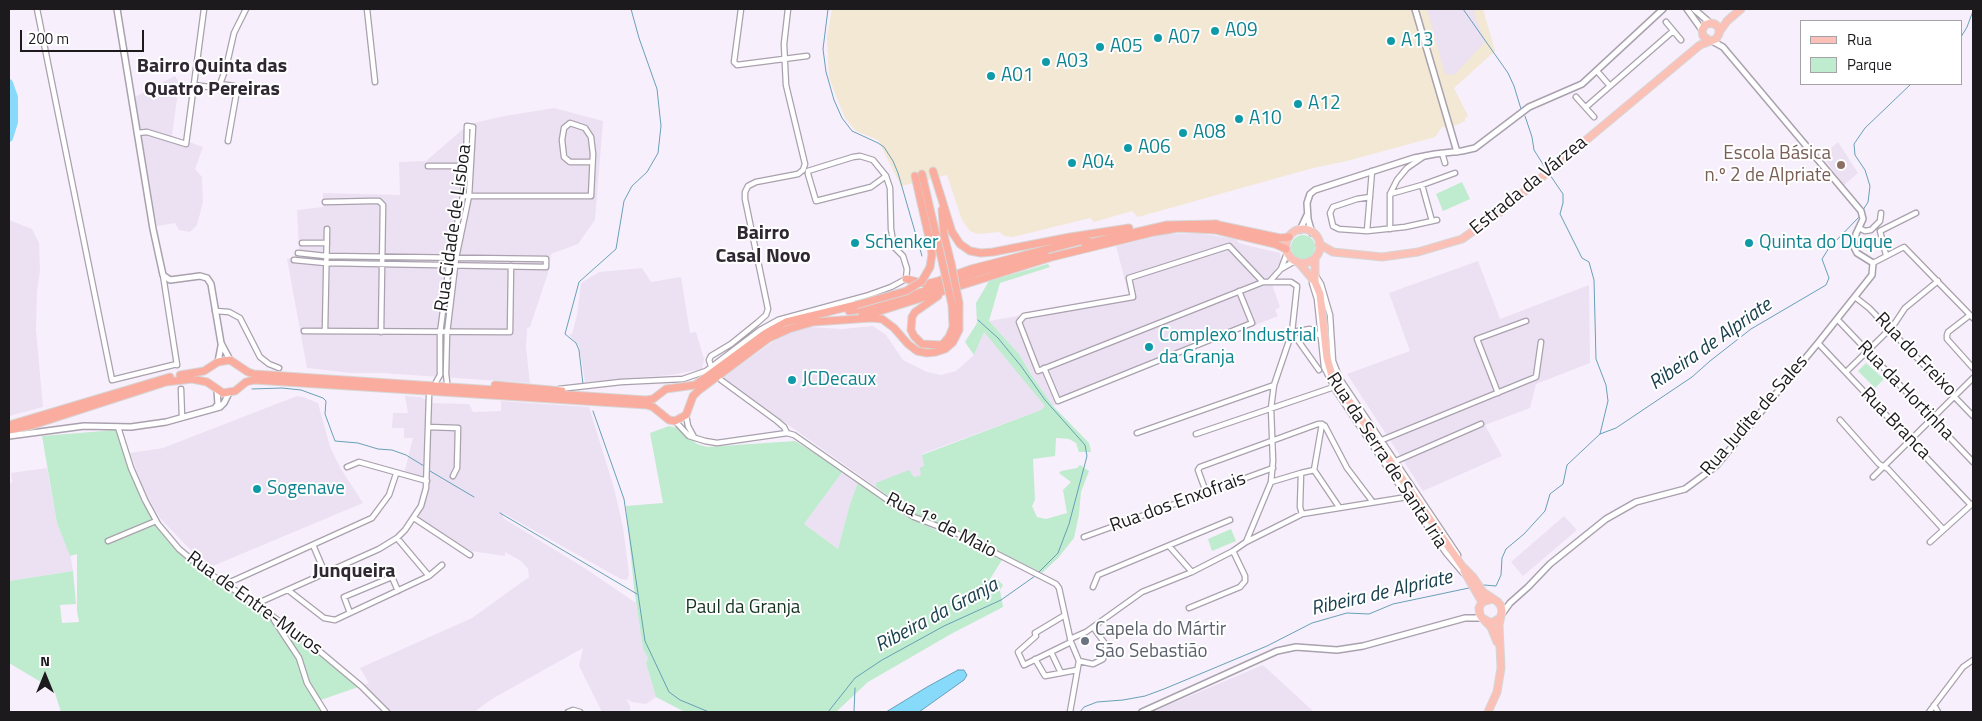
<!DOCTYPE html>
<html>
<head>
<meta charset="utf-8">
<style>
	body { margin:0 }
	#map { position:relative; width:1982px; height:721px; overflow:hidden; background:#f8effc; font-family:"Titillium Web",sans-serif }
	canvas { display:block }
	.frame { position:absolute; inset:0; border:10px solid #1d1a1e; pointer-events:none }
	.legend { position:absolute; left:1800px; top:20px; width:162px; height:65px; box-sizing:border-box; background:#fff; border:1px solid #a5a3a5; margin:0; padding:6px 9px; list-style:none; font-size:15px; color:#1d1a1e }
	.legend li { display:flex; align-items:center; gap:10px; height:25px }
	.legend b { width:25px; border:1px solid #a5a3a5 }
	.north { position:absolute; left:20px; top:651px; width:50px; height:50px; -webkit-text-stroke:4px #fff; paint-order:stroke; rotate:0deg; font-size:14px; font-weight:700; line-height:20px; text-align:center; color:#1d1a1e }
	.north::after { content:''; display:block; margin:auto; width:18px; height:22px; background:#1d1a1e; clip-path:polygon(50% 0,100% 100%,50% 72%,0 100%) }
	.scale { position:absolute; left:20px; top:30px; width:124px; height:22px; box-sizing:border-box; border:2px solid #1d1a1e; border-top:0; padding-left:6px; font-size:15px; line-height:18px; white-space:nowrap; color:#1d1a1e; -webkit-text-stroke:4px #fff; paint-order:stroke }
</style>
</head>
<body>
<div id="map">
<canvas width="1982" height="721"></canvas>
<div class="frame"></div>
<ul class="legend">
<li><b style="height:6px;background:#fbc1b6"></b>Rua</li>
<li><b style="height:14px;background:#bfebce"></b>Parque</li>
</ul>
<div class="north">N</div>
<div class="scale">200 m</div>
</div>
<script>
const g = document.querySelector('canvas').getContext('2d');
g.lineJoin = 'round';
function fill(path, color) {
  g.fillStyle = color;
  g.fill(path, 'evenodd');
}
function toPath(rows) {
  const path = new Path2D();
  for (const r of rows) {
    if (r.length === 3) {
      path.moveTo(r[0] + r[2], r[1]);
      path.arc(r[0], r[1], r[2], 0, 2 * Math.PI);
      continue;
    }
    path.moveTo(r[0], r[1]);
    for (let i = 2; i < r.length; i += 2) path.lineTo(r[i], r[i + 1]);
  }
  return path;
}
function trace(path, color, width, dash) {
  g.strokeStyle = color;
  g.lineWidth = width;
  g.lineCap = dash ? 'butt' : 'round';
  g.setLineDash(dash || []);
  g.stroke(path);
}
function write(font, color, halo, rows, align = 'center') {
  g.font = font + ' "Titillium Web",sans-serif';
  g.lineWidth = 4;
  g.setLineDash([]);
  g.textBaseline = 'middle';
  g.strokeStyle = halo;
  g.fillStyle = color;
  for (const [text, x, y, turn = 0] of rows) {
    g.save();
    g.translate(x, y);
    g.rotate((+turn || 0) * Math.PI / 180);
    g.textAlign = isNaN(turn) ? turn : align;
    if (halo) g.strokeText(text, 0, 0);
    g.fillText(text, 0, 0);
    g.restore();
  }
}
fill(toPath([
	[832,9,1483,9,1495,51,1454,88,1468,116,1465,118,1465,121,1452,127,1442,127,1435,137,1347,161,1313,168,1138,217,1132,211,1094,222,1090,218,1013,237,1005,236,999,232,978,234,970,231,962,220,947,175,901,186,878,140,856,131,845,118,829,78,827,37]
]), '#f2e8d3');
fill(toPath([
	[1427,9,1475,9,1474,14,1485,42,1454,75,1445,74],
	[175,76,179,83,172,136,203,147,195,169,202,177,203,202,197,225,190,232,179,230,175,223,157,226,135,97],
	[554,108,603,121,595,220,578,244,551,254,549,270,530,327,527,328,526,347,530,383,381,373,351,373,307,368,287,259,295,257,299,250,297,210,323,207,323,193,400,195,399,162,426,161,469,124,505,116],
	[1838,142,1858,173,1844,185,1822,156],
	[9,220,32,229,39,243,40,270,37,292,36,330,43,407,9,416],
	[1197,233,1236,239,1239,243,1250,246,1280,253,1281,263,1272,275,1273,287,1280,307,1275,310,1278,316,1053,406,1032,376,1019,354,989,321,1129,296,1116,246,1163,234],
	[1478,261,1500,319,1589,285,1590,363,1536,384,1530,408,1485,425,1502,456,1423,491,1347,374,1410,351,1389,293],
	[642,268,651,282,681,277,690,333,696,332,704,359,702,369,670,375,585,382,579,346,569,335,572,334,577,315,581,283,599,272],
	[873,326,886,335,903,360,927,372,941,375,956,371,974,355,984,332,1046,406,1041,410,922,454,924,467,921,475,914,477,909,471,876,487,722,378,782,335,809,327,842,329],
	[297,396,303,397,318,403,330,447,341,469,363,503,208,568,159,517,143,488,130,453,163,448],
	[405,396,421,397,431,403,469,404,473,412,501,411,501,401,589,407,614,488,623,527,629,574,627,580,621,579,503,513,503,518,586,569,636,603,643,649,648,658,646,663,656,697,646,704,632,702,626,699,630,706,630,712,602,712,579,666,583,648,492,699,474,712,387,712,361,686,369,683,360,668,472,618,529,577,528,569,521,561,505,552,505,556,471,551,419,518,419,516,427,496,429,481,404,474,413,438,404,438,404,428,392,428,393,413,408,413],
	[47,468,57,523,71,558,73,571,9,581,9,485,12,482,11,473],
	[843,471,858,482,850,504,838,549,804,524],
	[1564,516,1577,530,1523,576,1511,562],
	[1263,665,1314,712,1152,712]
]), '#ece0f3');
fill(toPath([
	[1462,182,1470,199,1443,211,1436,194],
	[1303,247,12],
	[1048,264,1050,267,1000,283,989,321,1019,354,1032,376,1053,406,1089,443,1091,452,1079,452,1076,443,1069,439,1056,438,1055,456,1033,459,1035,500,1032,506,1037,517,1046,519,1067,513,1063,490,1071,482,1059,473,1061,471,1077,468,1080,465,1089,471,1081,492,1079,514,1074,538,1058,558,1042,573,958,531,915,515,876,487,876,483,909,470,914,477,921,475,920,468,924,466,922,455,1041,410,1045,406,984,332,974,355,965,342,977,323,976,303,989,281],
	[1866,363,1884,379,1875,388,1858,371],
	[669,426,678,428,697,444,707,447,795,441,843,471,804,524,838,549,850,504,858,482,903,515,1002,560,990,579,998,580,1003,585,1000,590,1003,607,951,634,868,682,836,712,685,712,656,697,646,663,648,658,643,649,634,588,626,506,663,503,650,433],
	[116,430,130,472,143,504,179,549,318,650,361,686,318,701,325,712,61,712,55,693,46,685,9,663,9,581,73,571,76,604,60,605,62,623,79,622,77,611,77,554,70,556,57,523,42,436],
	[1231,529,1236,541,1212,551,1208,539]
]), '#bfebce');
const water = toPath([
	[958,670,964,670,967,675,964,680,919,712,886,712,927,687,958,670]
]);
fill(water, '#87daf9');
trace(water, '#67a0b7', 1);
trace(toPath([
	[828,9,823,49,826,72,834,100,842,118,852,131,878,143,884,147,893,161,898,173,922,256],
	[1463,9,1508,73,1514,86,1521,109],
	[1961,37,1967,27,1973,11],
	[1525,116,1532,137,1534,150,1546,169],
	[1550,175,1563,194,1563,203,1560,214,1582,258,1589,262,1594,280,1596,359,1606,385,1608,401,1600,434],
	[1863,210,1868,202,1870,186,1865,170,1855,155,1854,144,1865,128,1911,84],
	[978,320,998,338,1021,366,1045,400,1085,445,1087,456,1069,524,1058,553,1038,573],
	[583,384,579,350,576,343,565,334,579,282,616,249,624,201,632,186,647,172,658,153,661,126,657,89,639,38,631,9],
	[252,389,282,388,301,390,323,398,326,401,325,414,335,441,358,443,378,449,392,450,406,455,424,466],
	[593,411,624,499,645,641,669,692,680,700,709,712],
	[430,471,474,497],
	[500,513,637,594],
	[1484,585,1496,586,1501,575,1502,558,1506,549,1524,534,1545,511,1550,494,1563,484,1567,465,1600,434,1616,428,1692,377,1710,361,1751,329,1826,285,1829,278,1822,259,1829,248,1860,216],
	[828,712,855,678,882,660,944,626,1001,600,1035,576],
	[854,712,855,688],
	[1080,712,1084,707,1097,702,1123,700,1145,696,1164,689,1267,646,1312,623,1347,613,1369,614,1393,604,1469,588]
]), '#67a0b7', 1);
trace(toPath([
	[9,83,14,97,14,122,9,138]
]), '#87daf9', 8);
const minor = toPath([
	[37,9,112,380,177,364],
	[367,9,375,82],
	[741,9,734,62,737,65,807,56],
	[1666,22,1681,40],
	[1597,71,1610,86],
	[220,84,234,86,237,90,228,141],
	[194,85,209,87,220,84,226,68,234,33,246,9],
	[1576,97,1594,117],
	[1586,107,1673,31],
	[137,133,147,132,186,144,204,9],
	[1442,153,1445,163],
	[428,166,466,166],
	[1422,185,1432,221],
	[1390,194,1422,185,1455,173],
	[466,196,591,196,593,154,591,137,585,128,570,123,564,128,562,140,564,157,570,162,592,162],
	[1370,197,1357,199,1333,207,1330,213,1333,226,1339,229,1367,231,1405,227,1437,220],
	[325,202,370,201,379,201,383,205,381,332],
	[1859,228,1865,231,1871,230,1880,221,1881,213],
	[1390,229,1390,194,1397,180,1407,168,1423,157],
	[1367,231,1372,171],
	[302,243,327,243],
	[1886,255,1880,231,1916,213],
	[294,260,326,263,546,267,546,259,326,256,298,253],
	[1873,263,1904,247,1973,318],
	[1281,269,1287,253],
	[163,275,177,365],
	[1316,276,1321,284,1330,315,1333,361,1340,379,1458,555],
	[1270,281,1281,269,1295,261],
	[1312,283,1317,299,1324,367,1336,391,1407,497,1446,553,1463,573],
	[1855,297,1869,308,1973,416],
	[215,311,229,312,240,318,260,357,269,364,279,368],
	[1970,315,1948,332,1947,335,1947,339,1973,368],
	[1837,319,1973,462],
	[304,331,510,332,511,266],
	[325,331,327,229],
	[1292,332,1319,370],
	[1292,332,1310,329,1320,336],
	[1818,343,1971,505],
	[711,366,709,360,711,356,731,344,757,323,766,315,768,309,745,199,745,192,748,186,756,182,798,174,803,170,805,164,786,85,784,44,788,9],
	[1044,368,1058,401,1252,323,1239,291],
	[1846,372,1893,326,1905,308,1938,281],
	[721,380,777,421,784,427,787,433],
	[436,382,440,375,440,333,450,258,463,196,466,170,467,126,473,127,469,196,456,258,447,333,446,374,447,382],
	[181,389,182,417],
	[559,389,621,382,683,379,706,371,760,330,778,320,866,296,891,287,906,279,907,269,903,256,894,247,891,229,890,188,886,176,873,160,860,156,853,157,808,171,808,174,816,201,871,187,886,176],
	[1498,393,1477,339,1526,321],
	[686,415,688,426,694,437],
	[1840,420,1879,464,1888,469,1943,529],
	[675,421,689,436,705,441,717,443,787,433,794,435,889,501,914,517,958,534,1056,584,1059,588,1071,642,1079,661],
	[1322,424,1325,426,1347,468,1372,501],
	[118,427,131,468,145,500,158,524,179,549,204,570,256,604,318,650,361,686,387,712],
	[428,427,458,428,457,468,453,476],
	[1137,433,1274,385],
	[1196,434,1334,387],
	[1382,440,1536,377,1541,342],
	[1396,461,1481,424],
	[347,467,359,462,427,481],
	[1314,470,1322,424],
	[1873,477,1973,378],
	[1271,482,1301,473],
	[1206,492,1198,470,1200,467,1318,424,1322,424],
	[1302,514,1300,507,1301,473,1314,470,1339,507],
	[414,518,470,555],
	[1084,537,1273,468],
	[397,538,429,576],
	[108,541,156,521],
	[1246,542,1302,514,1407,497],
	[1930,542,1972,504],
	[313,545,325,573],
	[1169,546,1192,572],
	[226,584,372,518,389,495,396,474],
	[1093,587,1098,575,1230,520],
	[288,590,324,618,335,620,429,576,442,565],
	[256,604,379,549,397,538,405,530,421,506,426,488,429,396],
	[1189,608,1240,587,1245,581,1245,576,1233,551],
	[350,613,344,597,392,577,398,591],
	[1065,615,1035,633,1036,636,1018,652,1024,665,1071,642],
	[274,620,299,658,307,683,325,712],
	[1070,639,1086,632,1142,592,1192,572,1233,551,1246,542,1271,482,1273,461,1271,408,1274,385,1292,332,1297,286,1291,282,1263,282,1038,371,1019,322,1024,316,1133,297,1129,278,1229,246,1263,282],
	[1051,652,1061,673],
	[1035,659,1045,676,1077,670],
	[1079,661,1093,664,1103,659,1106,651,1106,645,1093,627],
	[1934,705,1938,712],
	[568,712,573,710,580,712],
	[1070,712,1079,661],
	[1929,712,1963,667,1973,660]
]);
const tertiary = toPath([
	[117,9,153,229,163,275,170,280,200,276,207,278,211,284,221,343,230,360],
	[1415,9,1457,152],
	[1687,9,1702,30],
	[1694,9,1710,23],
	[1300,230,1307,215],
	[1312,233,1308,219,1307,203,1310,194,1315,190,1414,158,1435,154,1462,151,1475,148,1529,107,1582,84,1663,9],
	[218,362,221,346],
	[215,408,218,404,217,390],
	[9,436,84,426,131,427,166,422,220,407,224,403,229,393],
	[1502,614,1510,603,1528,587,1550,564,1606,519,1636,502,1685,489,1716,466,1818,343,1872,275,1873,263,1857,253,1854,247,1856,234,1863,219,1861,211,1723,47,1712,41],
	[1142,712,1277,651,1296,647,1337,650,1363,646,1465,618,1482,618]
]);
const primary = toPath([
	[1720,31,1727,21,1741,9],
	[1303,246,17],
	[1319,244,1333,252,1382,257,1418,252,1462,239,1500,212,1700,45,1716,39,1719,34,1719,28,1715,24,1710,23,1705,25,1702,30,1703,36,1710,41],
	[1315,258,1315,282],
	[1299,263,1315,282,1320,294,1327,358,1332,376,1462,566,1473,577,1483,592,1498,602,1501,606,1502,611,1499,625,1501,668,1497,692,1488,712],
	[1464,571,1482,602],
	[1493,599,1482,602,1479,608,1480,615,1482,618,1489,622,1493,622,1500,618],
	[1485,621,1491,627,1497,642]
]);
const trunk = toPath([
	[933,171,952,232,960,244,970,251,981,253,993,252,1070,237,1129,228],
	[922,174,943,265],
	[915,176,930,242,932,254,930,267],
	[942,210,944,235,951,263],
	[1214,224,1280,238,1289,237],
	[1085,244,1167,225,1217,224],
	[906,279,926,284,938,281,971,269,1087,239],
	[938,296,915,312,912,317,911,330,914,336,922,344,942,345,949,337,953,327,952,305],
	[849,311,880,306,980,272,1045,254],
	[862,315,880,311,1052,257,1154,232,1179,228,1216,230,1275,244,1286,249],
	[180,375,204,371,218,362,230,360,248,372,254,374,646,400,653,399,666,389,695,385,766,333,786,322,856,305],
	[495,385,562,391],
	[9,425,170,377],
	[9,430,33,425,166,382,192,379,207,382,223,393,235,391,246,382,254,380,647,405,653,407,669,420,675,421,686,415,693,396,698,391,769,338,789,329,813,322,871,318,882,319,894,328,908,344,917,351,927,353,936,352,945,349,953,342,959,330,959,303]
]);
trace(minor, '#a9a1ad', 7);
trace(tertiary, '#a9a1ad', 8);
trace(primary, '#d6d6d6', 9);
trace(trunk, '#d6d6d6', 9);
trace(minor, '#fff', 4.5);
trace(tertiary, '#fff', 5);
trace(primary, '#fbc1b6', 7);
trace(trunk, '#faac9e', 7);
const trunkBridge = toPath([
	[951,263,959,303],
	[943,265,952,305],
	[856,305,906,291,922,281,930,267]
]);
trace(trunkBridge, '#d6d6d6', 9, []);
trace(trunkBridge, '#faac9e', 7);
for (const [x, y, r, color] of [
	[1215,31,5,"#0f9aa8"],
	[1158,38,5,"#0f9aa8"],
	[1391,41,5,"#0f9aa8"],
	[1100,47,5,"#0f9aa8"],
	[1046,62,5,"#0f9aa8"],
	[991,76,5,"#0f9aa8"],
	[1298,104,5,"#0f9aa8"],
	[1239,119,5,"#0f9aa8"],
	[1183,133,5,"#0f9aa8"],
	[1128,148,5,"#0f9aa8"],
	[1072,163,5,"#0f9aa8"],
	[1841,165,5,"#8d6e63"],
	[855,243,5,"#0f9aa8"],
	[1749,243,5,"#0f9aa8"],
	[1149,347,5,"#0f9aa8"],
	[792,380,5,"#0f9aa8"],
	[257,489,5,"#0f9aa8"],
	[1085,641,5,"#6b7280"]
]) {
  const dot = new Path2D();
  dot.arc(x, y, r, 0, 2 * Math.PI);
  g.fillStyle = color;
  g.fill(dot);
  trace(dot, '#fff', 2);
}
write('19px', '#0d838f', '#fff', [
	["A09",1225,31],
	["A07",1168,38],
	["A13",1401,41],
	["A05",1110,47],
	["A03",1056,62],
	["A01",1001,76],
	["A12",1308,104],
	["A10",1249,119],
	["A08",1193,133],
	["A06",1138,148],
	["A04",1082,163],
	["Schenker",865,243],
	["Quinta do Duque",1759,243],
	["Complexo Industrial",1159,336],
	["da Granja",1159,358],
	["JCDecaux",802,380],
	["Sogenave",267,489]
], 'left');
write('19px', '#785e54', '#fff', [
	["Escola Básica",1831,154],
	["n.º 2 de Alpriate",1831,176]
], 'right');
write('19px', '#1d1a1e', '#fff', [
	["Estrada da Várzea",1529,186,-39],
	["Rua Cidade de Lisboa",454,228,-82],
	["Rua do Freixo",1915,355,46],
	["Rua da Hortinha",1905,391,46],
	["Rua Judite de Sales",1755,416,-49],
	["Rua Branca",1895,424,46],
	["Rua da Serra de Santa Iria",1386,461,57],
	["Rua dos Enxofrais",1178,503,-20],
	["Rua 1º de Maio",941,526,27],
	["Rua de Entre-Muros",254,604,36]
]);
write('19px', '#13311f', '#fff', [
	["Paul da Granja",743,608]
]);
write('19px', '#5b616d', '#fff', [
	["Capela do Mártir",1095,630],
	["São Sebastião",1095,652]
], 'left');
write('bold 20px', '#2f2832', '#fff', [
	["Bairro Quinta das",212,67],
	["Quatro Pereiras",212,90],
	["Bairro",763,234],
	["Casal Novo",763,257],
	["Junqueira",354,572]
]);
write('italic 20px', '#1b414f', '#fff', [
	["Ribeira de Alpriate",1711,345,-35],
	["Ribeira de Alpriate",1382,594,-13],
	["Ribeira da Granja",937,616,-28]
]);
</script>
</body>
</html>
